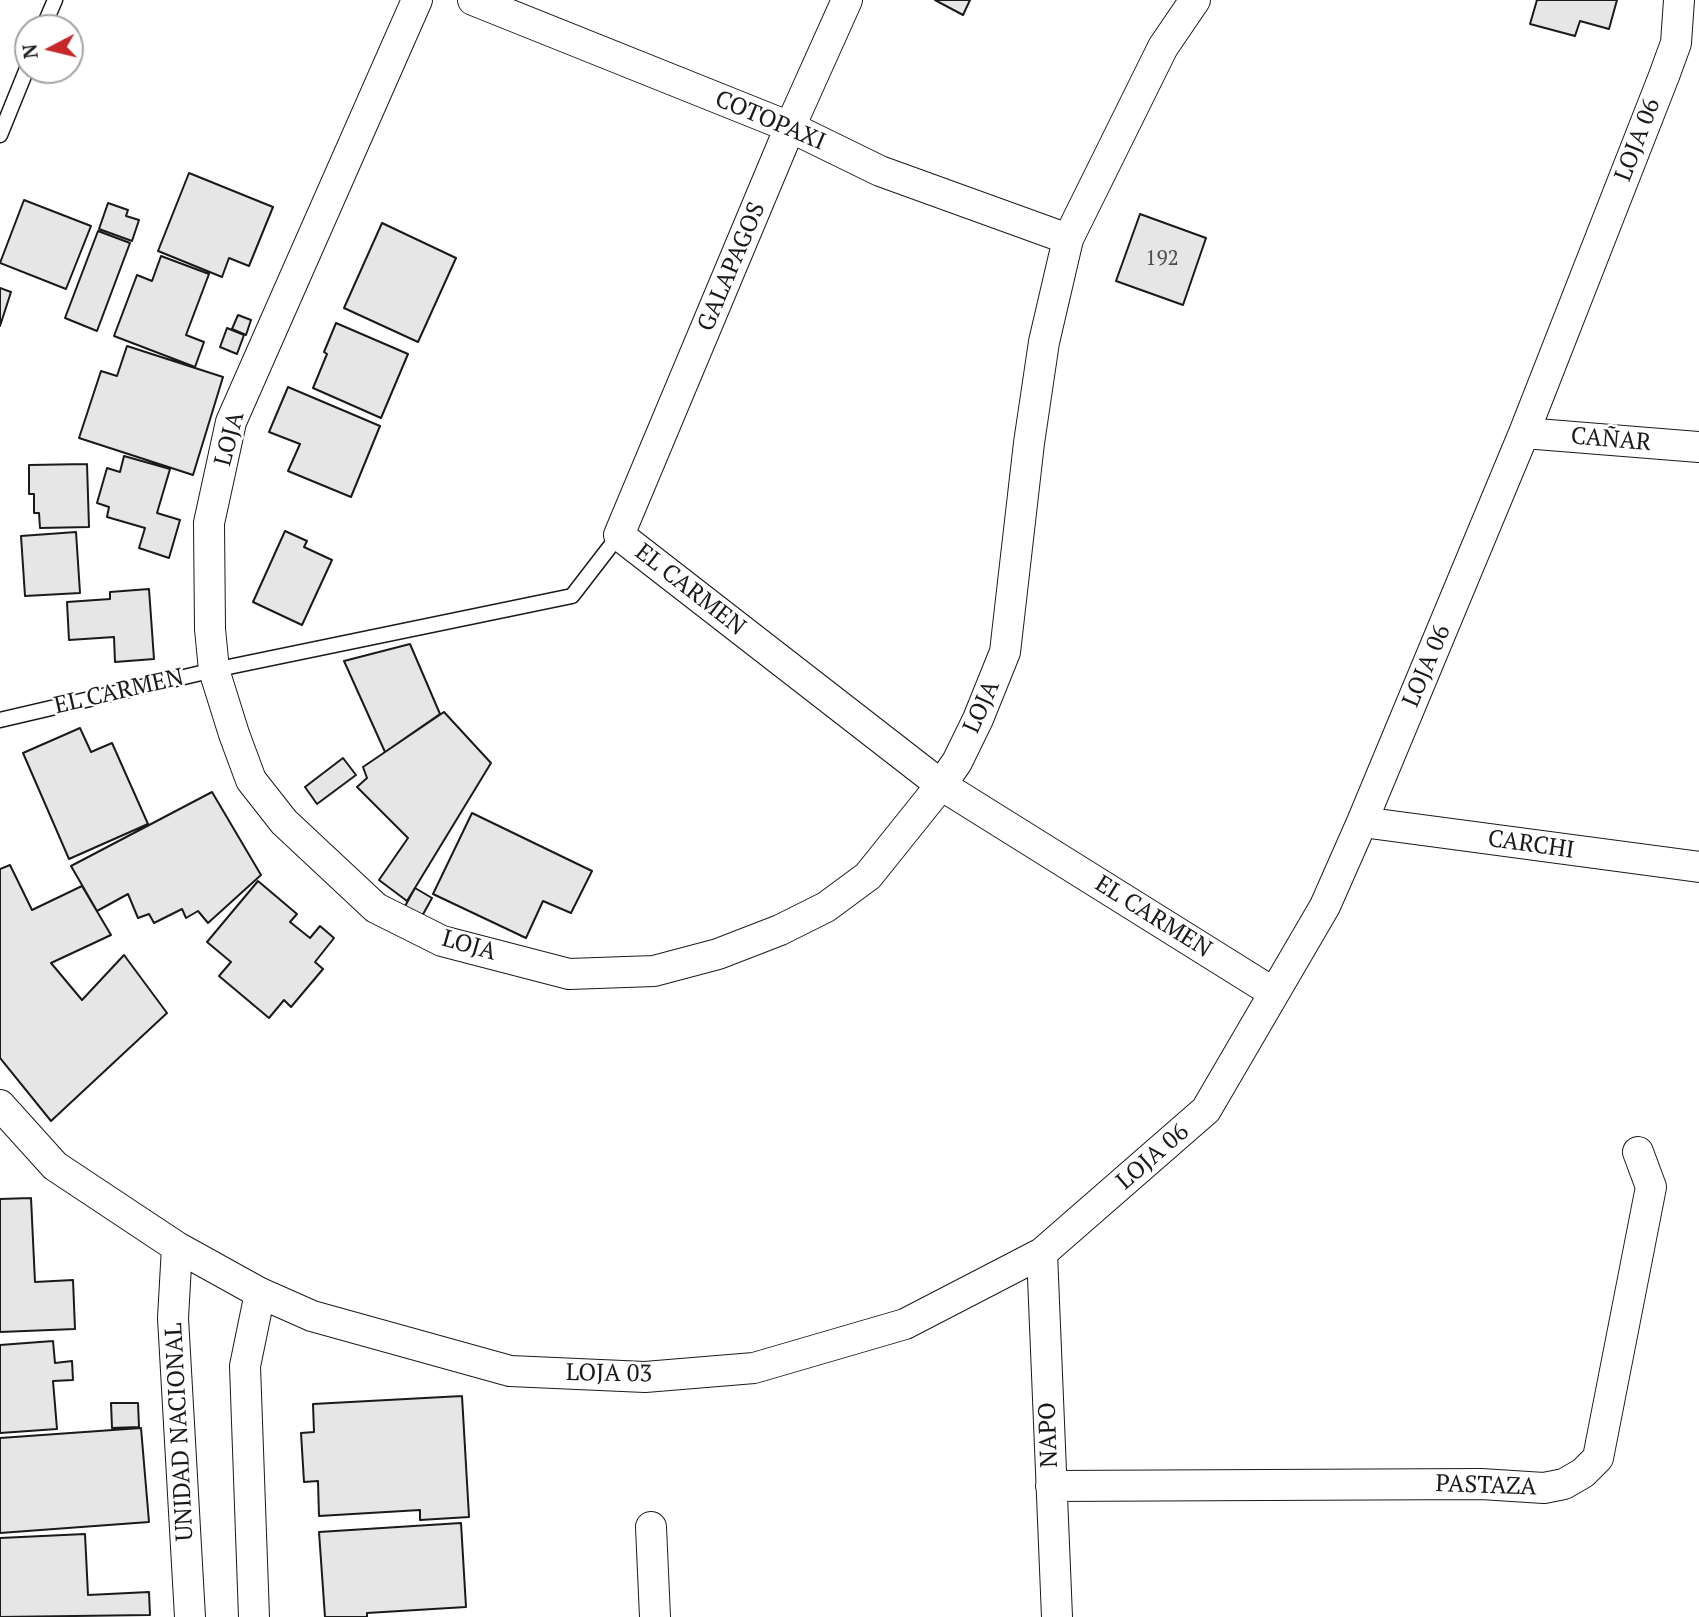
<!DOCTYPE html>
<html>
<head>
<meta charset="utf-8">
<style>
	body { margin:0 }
	#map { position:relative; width:1699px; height:1617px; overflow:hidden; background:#fff; font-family:"PT Serif",serif }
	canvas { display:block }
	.north { position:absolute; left:14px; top:14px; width:70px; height:70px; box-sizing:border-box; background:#fff; border:2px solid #a3a3a3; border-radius:50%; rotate:263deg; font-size:19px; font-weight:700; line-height:28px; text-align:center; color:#1a1a1a }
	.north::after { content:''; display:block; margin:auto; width:24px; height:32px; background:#c62828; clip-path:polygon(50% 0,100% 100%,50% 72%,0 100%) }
</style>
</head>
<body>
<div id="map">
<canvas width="1699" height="1617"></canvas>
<div class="north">N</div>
</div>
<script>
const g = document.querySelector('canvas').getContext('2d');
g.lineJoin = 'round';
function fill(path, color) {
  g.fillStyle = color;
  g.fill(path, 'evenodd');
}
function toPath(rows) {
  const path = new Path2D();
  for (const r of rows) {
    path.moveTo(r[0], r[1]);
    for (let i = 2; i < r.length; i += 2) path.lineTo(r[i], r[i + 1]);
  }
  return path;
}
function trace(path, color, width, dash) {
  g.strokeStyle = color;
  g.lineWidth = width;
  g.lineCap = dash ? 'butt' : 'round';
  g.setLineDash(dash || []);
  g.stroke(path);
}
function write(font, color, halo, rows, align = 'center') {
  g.font = font + ' "PT Serif",serif';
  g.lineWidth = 5;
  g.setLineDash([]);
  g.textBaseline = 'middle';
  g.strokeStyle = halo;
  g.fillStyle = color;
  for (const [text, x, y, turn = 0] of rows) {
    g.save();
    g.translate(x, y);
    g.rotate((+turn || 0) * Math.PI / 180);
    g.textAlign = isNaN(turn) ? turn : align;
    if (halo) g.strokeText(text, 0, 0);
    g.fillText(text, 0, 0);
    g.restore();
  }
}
const building = toPath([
	[935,0,970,0,963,15,935,0],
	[1537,0,1617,0,1609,29,1580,21,1575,36,1530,24,1537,0],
	[189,173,273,207,249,266,229,258,222,277,158,251,189,173],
	[24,200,91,226,66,289,0,263,24,200],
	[108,203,128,210,126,216,139,220,132,241,99,229,108,203],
	[1140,214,1206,238,1183,305,1116,281,1140,214],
	[382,223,456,258,418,342,344,308,382,223],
	[98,231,130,243,97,331,65,318,98,231],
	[161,256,209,274,186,335,204,342,195,367,114,336,137,275,152,281,161,256],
	[0,288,11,292,0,326,0,288],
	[238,315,251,320,246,335,232,329,238,315],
	[336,323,408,354,381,418,313,388,327,354,324,352,336,323],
	[227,328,244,335,237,354,220,347,227,328],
	[127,346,223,377,193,475,79,438,101,371,117,376,127,346],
	[288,387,380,426,351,497,288,471,300,444,269,432,288,387],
	[124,456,170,469,157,513,180,520,169,558,139,548,145,528,107,517,109,507,97,503,107,468,120,472,124,456],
	[87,464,89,527,40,528,39,513,34,513,34,494,29,494,29,465,87,464],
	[285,531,307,541,304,547,332,560,302,625,253,602,285,531],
	[76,532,80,593,25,596,21,536,76,532],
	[149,589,154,659,115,662,114,637,69,640,67,602,110,599,110,592,149,589],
	[410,644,440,714,385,752,344,661,410,644],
	[444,712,491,763,407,901,379,880,408,838,357,787,367,778,363,767,444,712],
	[80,728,91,752,112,743,148,824,69,859,23,753,80,728],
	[343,758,356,775,317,804,305,787,343,758],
	[212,792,261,875,208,923,198,911,186,918,182,909,154,923,149,914,138,918,128,894,97,911,71,866,212,792],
	[472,813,592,871,571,913,543,901,526,938,433,894,472,813],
	[10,865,32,910,82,886,111,935,51,963,82,1000,124,955,167,1013,51,1121,0,1058,0,869,10,865],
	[258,881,297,914,290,922,310,938,320,926,334,938,315,962,323,969,291,1007,284,1000,269,1018,219,976,231,962,207,942,258,881],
	[415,888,432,898,421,918,404,908,415,888],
	[31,1198,35,1282,73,1280,75,1329,0,1332,0,1199,31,1198],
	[53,1341,55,1363,72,1361,73,1380,53,1381,57,1429,0,1433,0,1345,53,1341],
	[462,1396,469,1517,420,1520,420,1510,319,1516,318,1481,304,1482,301,1433,314,1432,313,1404,462,1396],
	[111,1403,138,1403,139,1427,112,1428,111,1403],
	[141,1428,149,1522,0,1533,0,1438,141,1428],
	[461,1523,466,1607,367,1613,367,1617,325,1617,319,1532,461,1523],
	[85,1534,88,1595,149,1592,150,1615,0,1617,0,1538,85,1534]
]);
fill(building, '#e6e6e6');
trace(building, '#1a1a1a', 2);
const service = toPath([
	[43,28,55,0],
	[0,135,28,66],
	[0,720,214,670,572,596,619,535]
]);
const minor = toPath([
	[417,0,231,422,209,523,210,629,214,670,234,734,251,780,284,822,376,908,442,941,569,974,654,971,718,954,780,930,826,907,868,876,941,785,957,762,978,719,1005,652,1029,443,1044,342,1068,239,1163,47,1195,0],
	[473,0,790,127,880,171,1068,239],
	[847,0,790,127,619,535,941,785,1274,993],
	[1524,433,1699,447],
	[1362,822,1699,867],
	[0,1105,55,1166,177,1247,260,1293,312,1316,510,1371,645,1377,754,1368,905,1324,1042,1253,1206,1110,1325,906,1362,822,1524,433,1664,76,1676,43,1679,0],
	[177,1247,173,1318,190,1617],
	[1042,1253,1057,1617],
	[1051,1486,1481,1484,1544,1488,1564,1484,1583,1473,1598,1458,1651,1187,1638,1152],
	[651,1527,655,1617],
	[254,1617,245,1366,260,1293]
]);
trace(service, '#1a1a1a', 17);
trace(minor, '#1a1a1a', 32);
trace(service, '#fff', 14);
trace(minor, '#fff', 30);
write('21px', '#4d4d4d', null, [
	["192",1162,259]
]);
write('24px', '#1a1a1a', '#fff', [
	["COTOPAXI",770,121,23],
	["LOJA 06",1638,140,-69],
	["GALAPAGOS",732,267,-67],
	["LOJA",230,439,-75],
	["CAÑAR",1611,440,5],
	["EL CARMEN",690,590,38],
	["LOJA 06",1427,666,-67],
	["EL CARMEN",119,692,-13],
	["LOJA",982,707,-66],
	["CARCHI",1531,845,8],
	["EL CARMEN",1153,917,32],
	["LOJA",469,946,16],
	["LOJA 06",1153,1157,-41],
	["LOJA 03",609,1374,1],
	["UNIDAD NACIONAL",180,1432,-93],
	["NAPO",1049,1435,-92],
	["PASTAZA",1486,1486,2]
]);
</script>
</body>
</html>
